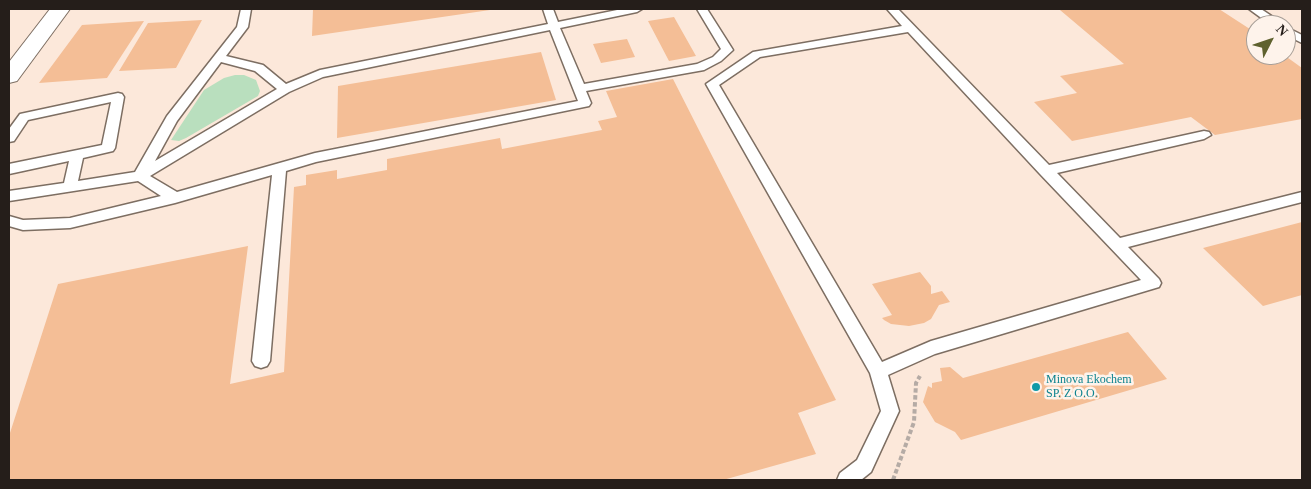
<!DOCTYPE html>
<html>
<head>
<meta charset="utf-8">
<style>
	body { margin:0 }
	#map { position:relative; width:1311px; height:489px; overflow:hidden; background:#fef3eb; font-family:Georgia,serif }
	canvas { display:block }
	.frame { position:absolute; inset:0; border:10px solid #251e1a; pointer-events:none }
	.north { position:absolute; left:1246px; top:15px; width:50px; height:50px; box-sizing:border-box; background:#fef3eb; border:1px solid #a79e97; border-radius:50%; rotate:49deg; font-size:14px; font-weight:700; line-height:20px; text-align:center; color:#251e1a }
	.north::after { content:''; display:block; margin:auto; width:18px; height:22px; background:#5f612e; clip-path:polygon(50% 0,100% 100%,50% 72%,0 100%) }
</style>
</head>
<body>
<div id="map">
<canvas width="1311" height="489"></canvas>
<div class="frame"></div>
<div class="north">N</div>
</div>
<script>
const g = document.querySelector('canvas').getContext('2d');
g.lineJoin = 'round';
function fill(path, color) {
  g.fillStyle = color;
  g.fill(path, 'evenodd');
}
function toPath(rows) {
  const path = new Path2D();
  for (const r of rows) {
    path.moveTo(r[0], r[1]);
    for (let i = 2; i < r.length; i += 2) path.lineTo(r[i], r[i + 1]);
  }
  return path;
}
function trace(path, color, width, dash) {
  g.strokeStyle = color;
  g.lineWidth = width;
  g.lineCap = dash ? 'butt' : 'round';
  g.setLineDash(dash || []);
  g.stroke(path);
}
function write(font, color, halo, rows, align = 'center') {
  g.font = font + ' Georgia,serif';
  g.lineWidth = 5;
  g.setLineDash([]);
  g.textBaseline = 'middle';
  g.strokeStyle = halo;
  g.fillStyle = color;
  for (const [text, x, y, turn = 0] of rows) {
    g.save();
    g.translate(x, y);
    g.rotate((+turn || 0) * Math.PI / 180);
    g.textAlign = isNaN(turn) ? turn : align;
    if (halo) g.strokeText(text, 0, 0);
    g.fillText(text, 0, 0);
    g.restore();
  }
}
fill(toPath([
	[9,9,1302,9,1302,480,9,480],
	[1256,25,1286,25,1286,55,1256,55]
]), '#fce8da');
fill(toPath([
	[235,75,244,75,256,80,260,91,258,96,186,138,179,141,171,140,204,90,224,78]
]), '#b9dfbe');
fill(toPath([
	[313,9,490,9,490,10,312,36],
	[1219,9,1256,33,1256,55,1284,55,1302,68,1302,119,1215,135,1191,117,1072,141,1034,102,1077,93,1060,76,1124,64,1060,10],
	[674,17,696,56,669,61,648,21],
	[202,20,176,68,119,71,148,23],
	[144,21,107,78,39,83,82,25],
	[627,39,635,57,601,63,593,44],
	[541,52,556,100,337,138,338,86],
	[673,79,836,400,798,413,816,454,723,480,9,480,9,436,58,284,248,246,230,384,284,372,294,187,306,185,306,175,337,170,337,179,387,170,387,159,500,138,502,149,602,130,598,121,617,117,606,91],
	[1302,222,1302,295,1263,306,1203,248],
	[920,272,931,286,931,294,942,291,950,302,939,305,931,319,924,323,909,326,891,324,884,320,882,318,892,315,872,284],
	[1128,332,1167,379,961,440,955,432,935,422,923,402,928,386,932,388,932,383,942,381,940,368,950,367,963,378]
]), '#f4be96');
const service = toPath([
	[241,9,251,9,248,27,226,56,263,65,286,84,320,70,548,24,543,9,553,9,558,22,622,9,642,9,637,12,560,28,584,84,697,64,713,57,721,49,697,9,707,9,733,50,721,61,704,70,586,91,591,103,589,106,316,162,286,171,270,361,267,366,261,368,255,366,252,361,272,175,175,203,70,228,23,230,9,226,9,216,23,220,70,218,161,196,138,181,9,201,9,191,64,183,69,161,9,174,9,164,102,145,111,102,28,120,14,141,9,142,9,129,20,114,118,93,122,94,124,97,115,148,113,151,83,158,78,181,135,172,167,116,237,27,241,9],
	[550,30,578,101,315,153,177,192,150,176,289,92,323,77,550,30],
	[221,62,255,71,277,89,155,161,177,121,221,62],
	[887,9,898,9,1049,165,1204,131,1209,132,1211,135,1204,139,1057,173,1120,238,1302,192,1302,202,1128,247,1159,279,1161,283,1159,287,935,354,888,375,899,411,871,472,861,480,837,480,840,473,857,460,881,411,870,373,706,84,753,52,902,26,887,9],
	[908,32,1040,174,1141,280,931,341,882,362,719,85,760,57,908,32],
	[1249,9,1261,9,1285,25,1271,25,1249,9],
	[1286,27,1302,35,1302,43,1286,35,1286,27]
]);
const minor = toPath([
	[50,9,70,9,17,81,9,83,9,62,50,9]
]);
trace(service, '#7d6e62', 3);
trace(minor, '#7d6e62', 2);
trace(toPath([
	[893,480,914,422,916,383,920,376]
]), '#b5aba5', 4, [4.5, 2.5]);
fill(service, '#fff');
fill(minor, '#fff');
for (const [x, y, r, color] of [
	[1036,387,5,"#0f9aa8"]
]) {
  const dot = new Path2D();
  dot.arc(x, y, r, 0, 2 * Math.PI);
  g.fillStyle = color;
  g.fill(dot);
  trace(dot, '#fef3eb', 2);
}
write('12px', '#0d838f', '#fef3eb', [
	["Minova Ekochem",1046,380],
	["SP. Z O.O.",1046,394]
], 'left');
</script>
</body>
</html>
